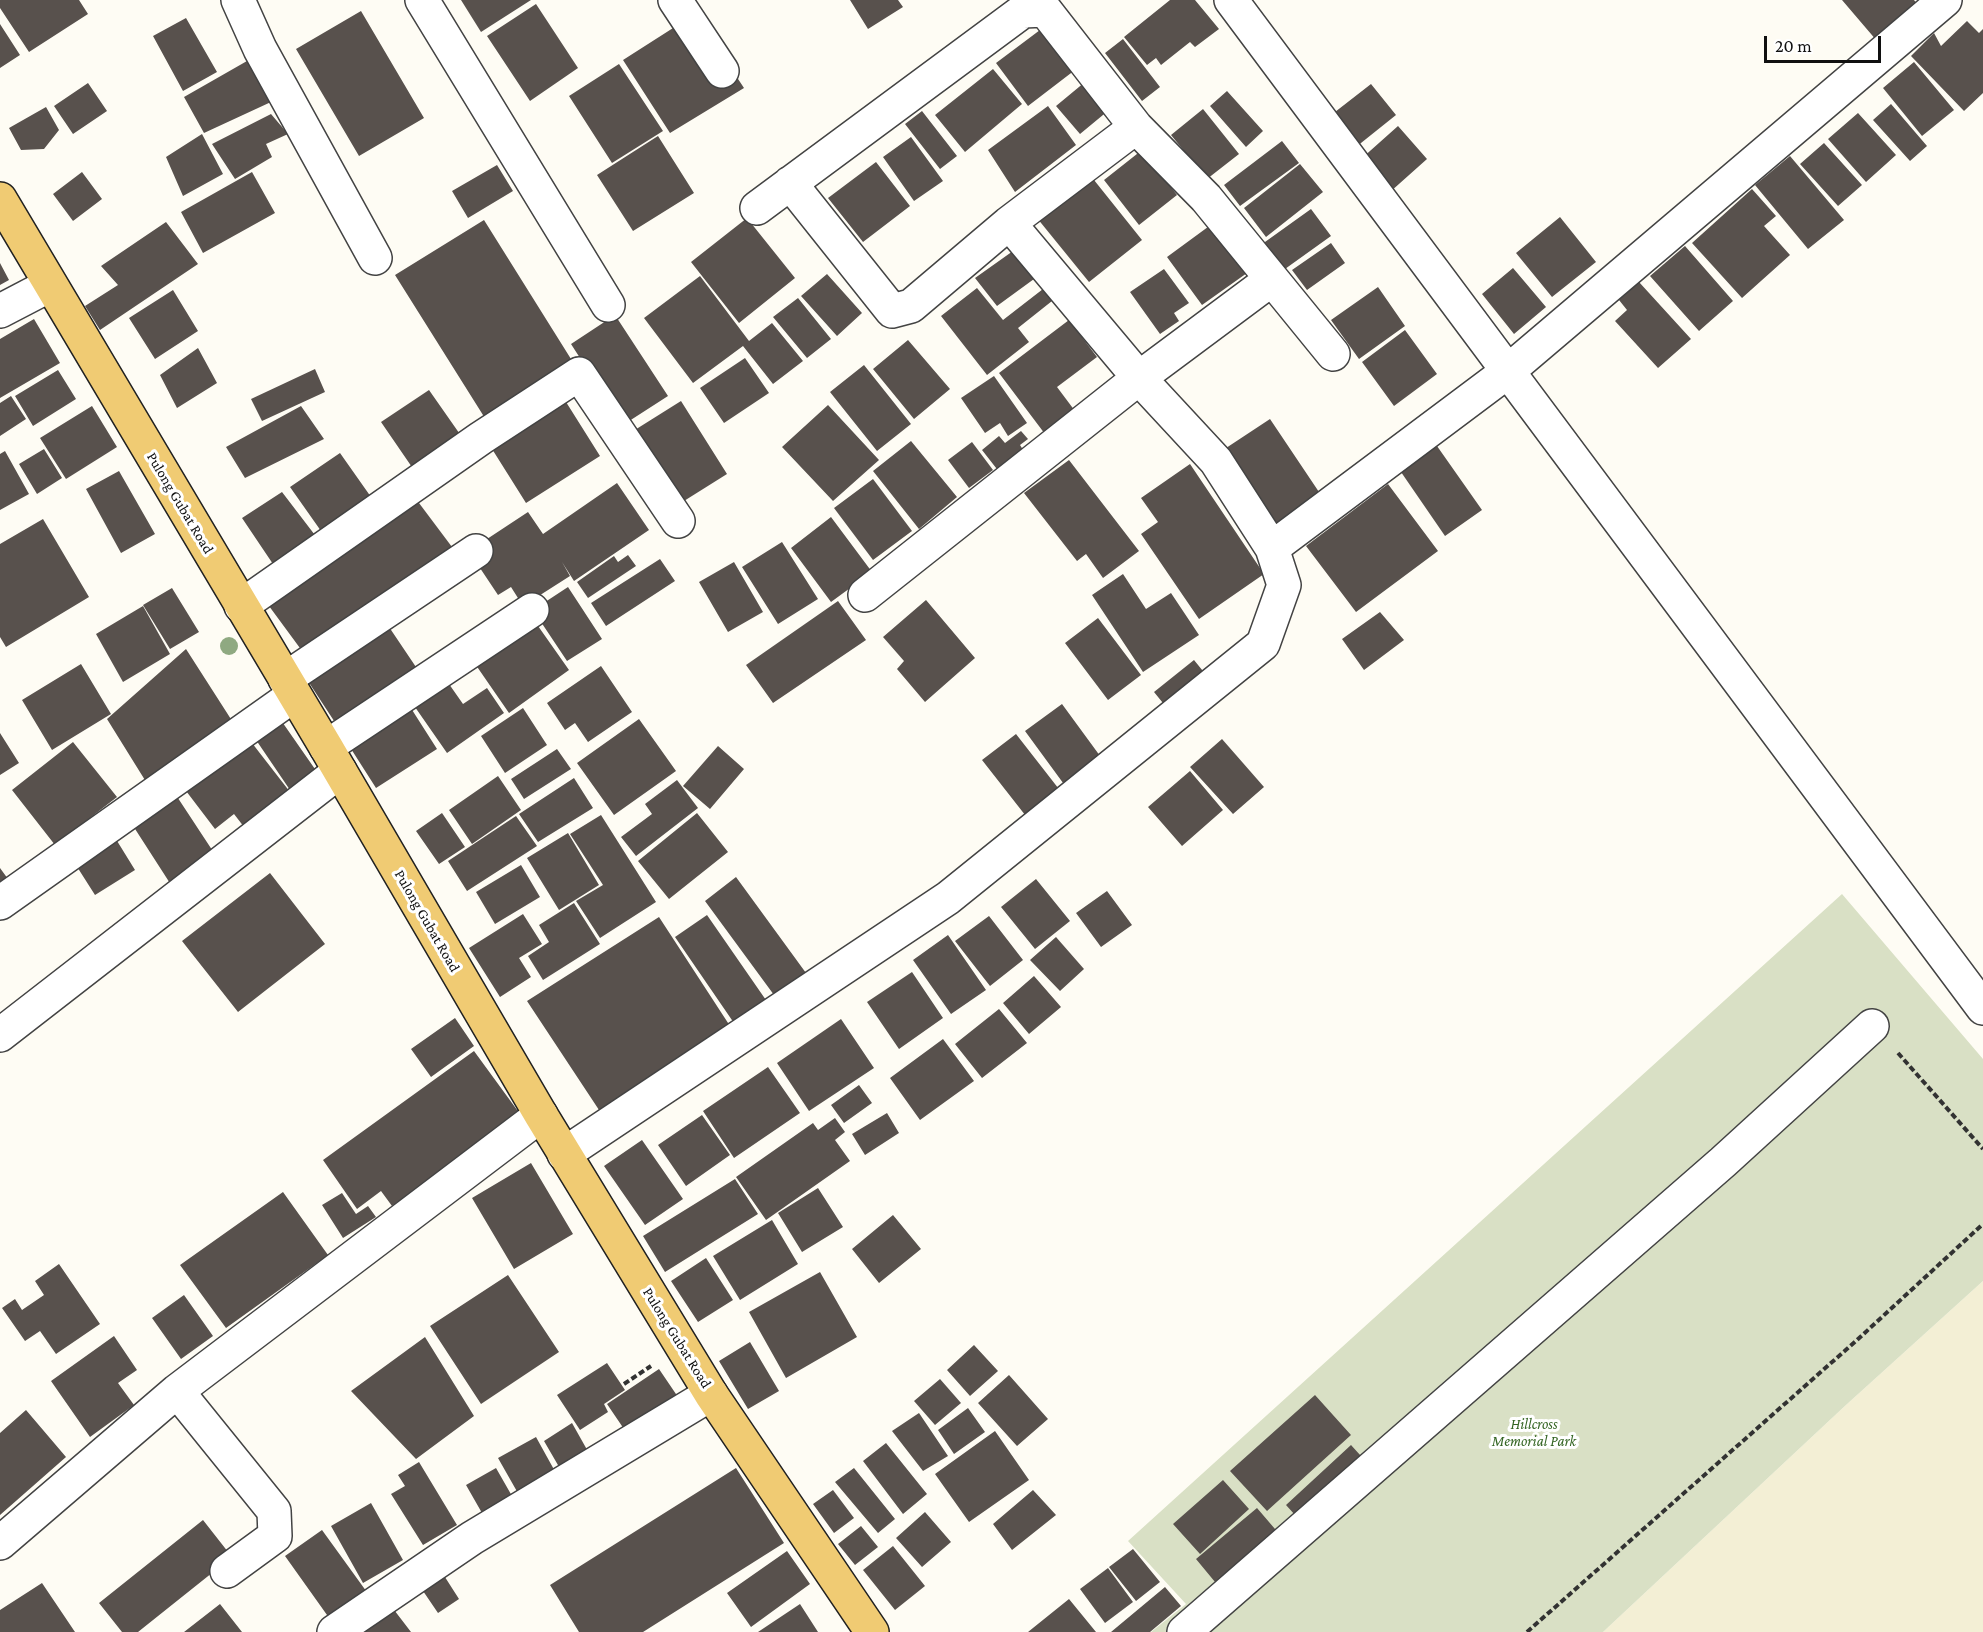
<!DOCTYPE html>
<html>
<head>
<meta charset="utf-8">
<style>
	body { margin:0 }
	#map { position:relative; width:1983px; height:1632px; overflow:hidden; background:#fefcf4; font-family:"Crimson Pro",serif }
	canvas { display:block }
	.scale { position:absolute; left:1764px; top:36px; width:117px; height:27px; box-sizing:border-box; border:3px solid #101010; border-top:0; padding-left:8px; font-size:18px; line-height:21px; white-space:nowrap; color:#101010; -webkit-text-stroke:4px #fff; paint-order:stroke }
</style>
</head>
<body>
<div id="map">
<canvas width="1983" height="1632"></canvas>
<div class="scale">20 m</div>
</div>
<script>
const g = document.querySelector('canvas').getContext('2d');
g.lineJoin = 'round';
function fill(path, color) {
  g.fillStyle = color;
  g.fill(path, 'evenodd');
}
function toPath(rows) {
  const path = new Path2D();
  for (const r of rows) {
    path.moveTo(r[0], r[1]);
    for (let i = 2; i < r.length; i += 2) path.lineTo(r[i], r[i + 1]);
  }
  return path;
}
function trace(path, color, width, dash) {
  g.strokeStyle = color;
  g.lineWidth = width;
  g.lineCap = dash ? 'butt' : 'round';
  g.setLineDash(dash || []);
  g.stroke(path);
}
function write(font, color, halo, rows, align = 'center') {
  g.font = font + ' "Crimson Pro",serif';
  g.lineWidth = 6;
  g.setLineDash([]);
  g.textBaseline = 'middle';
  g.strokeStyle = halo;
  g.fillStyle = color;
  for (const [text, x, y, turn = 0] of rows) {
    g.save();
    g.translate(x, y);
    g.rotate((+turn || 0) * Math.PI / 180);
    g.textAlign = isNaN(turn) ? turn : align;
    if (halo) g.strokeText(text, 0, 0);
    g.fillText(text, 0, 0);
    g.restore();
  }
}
fill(toPath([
	[1983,1281,1983,1632,1603,1632,1846,1405]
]), '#f3efd5');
fill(toPath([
	[1842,894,1983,1059,1983,1281,1846,1405,1603,1632,1151,1632,1186,1604,1128,1541]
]), '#d9e0c5');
fill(toPath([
	[0,0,79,0,88,14,29,52,0,8],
	[461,0,531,0,481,32],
	[850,0,898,0,903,7,868,29],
	[1170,0,1195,0,1219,29,1195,47,1190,42,1161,65,1156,58,1147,65,1124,37],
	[1842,0,1914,0,1918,5,1877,41],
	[536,4,578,68,530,101,487,36],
	[361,11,424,118,359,156,296,49],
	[695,14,744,88,670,133,623,60],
	[186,18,217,72,183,91,153,36],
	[1967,21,1979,33,1983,29,1983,93,1964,111,1911,56,1934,33,1941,46],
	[0,24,20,55,0,68],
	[1044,27,1075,70,1028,106,996,63],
	[1123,39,1160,87,1142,101,1105,53],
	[247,61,271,102,204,133,184,97],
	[1914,62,1954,110,1922,136,1883,88],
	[619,64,663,131,612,163,569,96],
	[993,69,1022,104,965,152,935,115],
	[1085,82,1109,110,1080,134,1056,106],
	[88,83,107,111,73,134,54,106],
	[1371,84,1396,115,1351,151,1326,119],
	[1227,91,1263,131,1246,147,1210,106],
	[1891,104,1927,146,1910,161,1873,120],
	[1048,106,1076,145,1015,192,988,150],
	[46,107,59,130,44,149,21,150,9,128],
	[1203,109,1239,154,1207,179,1171,135],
	[922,111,957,156,940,169,905,124],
	[1858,113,1896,155,1866,182,1828,139],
	[271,114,288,134,266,144,272,157,235,179,212,144],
	[1398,126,1427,159,1390,192,1361,159],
	[202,134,223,174,183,196,166,157],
	[658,136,694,193,633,231,597,175],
	[911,137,943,181,914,201,883,157],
	[1282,141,1299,163,1240,206,1224,185],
	[1824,143,1862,185,1838,206,1800,164],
	[1142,150,1177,195,1139,225,1104,180],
	[1790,156,1844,220,1808,249,1755,185],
	[876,162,910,206,863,242,828,198],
	[1300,164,1323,192,1266,237,1244,208],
	[497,165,513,191,468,218,452,191],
	[82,172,102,199,73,221,53,194],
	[252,172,275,213,203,253,181,212],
	[1090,175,1142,240,1089,282,1037,218],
	[1752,189,1776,216,1764,226,1790,255,1742,298,1692,243],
	[1311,209,1331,236,1278,274,1258,247],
	[1560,217,1596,262,1552,297,1516,253],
	[747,218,795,278,739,323,691,262],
	[484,220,576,367,488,423,395,275],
	[166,222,198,264,100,330,85,306,118,285,101,266],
	[1212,224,1247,273,1202,305,1167,257],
	[1331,243,1345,263,1307,290,1292,270],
	[1685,246,1733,301,1699,331,1650,276],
	[1013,251,1034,279,997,306,975,278],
	[0,263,9,280,0,285],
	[1513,268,1546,307,1514,334,1482,294],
	[1164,269,1189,303,1174,313,1179,321,1160,334,1130,292],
	[827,274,862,313,837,336,801,296],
	[700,276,749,341,772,323,803,361,773,384,743,346,693,383,644,318],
	[1639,282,1691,339,1658,368,1615,321,1627,310,1619,300],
	[1378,287,1405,326,1359,359,1331,320],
	[977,288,1003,320,1043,289,1052,301,1018,328,1029,342,987,375,941,316],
	[173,290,198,331,155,359,129,318],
	[798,298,831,339,807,358,773,317],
	[615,315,668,396,623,425,571,344],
	[34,319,60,363,0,398,0,339],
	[1069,320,1097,357,1057,387,1081,419,1051,442,999,373],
	[1405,330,1437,374,1394,406,1362,362],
	[908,340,950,389,914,419,873,369],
	[198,348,217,383,177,408,160,375],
	[745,358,769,393,724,423,700,388],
	[864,365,911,424,877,451,830,392],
	[315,369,325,392,262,421,251,399],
	[58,370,76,399,33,426,15,396],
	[994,376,1027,423,1008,436,1000,423,985,433,961,398],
	[429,390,464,440,416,473,381,422],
	[561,394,600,456,526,503,487,441],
	[11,396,26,419,0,436,0,403],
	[681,401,727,474,676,506,630,433],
	[828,405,879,460,833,501,782,447],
	[92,406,117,447,66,479,40,438],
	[301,406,324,439,245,478,226,447],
	[1270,419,1321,495,1271,528,1220,452],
	[1021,431,1028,439,1020,445,1025,453,1000,473,982,450,999,436,1005,443],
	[911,441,957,497,919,529,873,471],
	[972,442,993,470,969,488,948,460],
	[1437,446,1482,510,1445,536,1401,472],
	[44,449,62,478,37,494,19,464],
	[5,451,29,494,0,510,0,454],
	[340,453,371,497,321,531,290,487],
	[1069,460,1139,551,1103,578,1086,554,1077,561,1024,493],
	[1190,464,1264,574,1199,619,1141,534,1158,522,1141,498],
	[119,471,155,534,121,553,86,489],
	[873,479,912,531,873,560,834,508],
	[617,483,649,530,574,581,562,562,570,576,523,606,511,587,498,595,472,556,484,541,528,512,543,534],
	[1388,484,1438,551,1356,612,1306,546],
	[282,492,321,543,277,570,242,518],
	[416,499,455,551,308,659,269,606],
	[831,517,872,572,831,602,791,548],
	[43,519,89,597,6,647,0,637,0,544],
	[782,542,818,599,778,624,742,567],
	[628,555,636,566,588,598,577,582,614,556,618,562],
	[660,559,675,581,606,626,591,603],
	[734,562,763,612,728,632,699,582],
	[1123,574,1146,609,1171,593,1199,635,1143,672,1092,595],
	[568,587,602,639,567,661,533,610],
	[172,588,199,632,170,649,143,605],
	[926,600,975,658,925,702,897,669,904,661,883,637],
	[838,601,866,640,773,703,746,665],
	[143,606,170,654,123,682,96,634],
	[1380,612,1404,640,1364,670,1342,639],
	[531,616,569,670,509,713,471,658],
	[1098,618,1141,675,1108,700,1065,643],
	[385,621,420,673,338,727,304,675],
	[186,649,236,727,148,785,107,719],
	[1194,660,1211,681,1171,713,1154,692],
	[81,664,111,714,52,750,22,700],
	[601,666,632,712,588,742,575,723,565,730,547,703],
	[442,674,463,704,487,688,504,713,447,753,408,697],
	[407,702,437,749,376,788,346,741],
	[1062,704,1103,760,1066,787,1025,731],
	[523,708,547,745,505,773,481,736],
	[278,716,317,772,290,790,252,734],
	[639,719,676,771,614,815,577,763],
	[0,733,19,763,0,775],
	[245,734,297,801,251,836,234,814,215,829,180,783],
	[1016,734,1062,793,1029,820,982,760],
	[1222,739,1264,787,1233,814,1190,767],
	[73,742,117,797,55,845,12,790],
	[718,746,744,769,710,809,683,786],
	[557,749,571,769,524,799,511,779],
	[1190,771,1223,810,1182,846,1148,807],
	[498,776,521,810,472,844,449,810],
	[574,778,593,808,538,842,519,814],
	[677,780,698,808,636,856,621,837,652,814,645,804],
	[172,789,220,862,175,891,128,818],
	[442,813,465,847,439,864,416,831],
	[697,813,728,852,669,899,638,861],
	[601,815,656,902,600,938,576,901,603,885,570,834],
	[516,816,537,846,467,891,448,861],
	[568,833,599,885,559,910,527,858],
	[114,836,135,870,95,895,74,862],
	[521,865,540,897,495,924,476,892],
	[0,868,8,879,0,886],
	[270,873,325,944,238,1012,182,941],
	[736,877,806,973,774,995,705,901],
	[1036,879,1070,921,1035,949,1001,907],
	[1107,891,1132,925,1101,947,1076,913],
	[574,903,600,944,543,980,528,956,549,942,539,925],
	[523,914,542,944,519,958,531,977,500,997,469,948],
	[707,915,768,1003,736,1026,675,937],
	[989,916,1023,960,990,986,955,941],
	[659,917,730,1026,601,1113,527,1001],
	[948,935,986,990,951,1014,913,960],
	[1056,937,1084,969,1060,991,1030,960],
	[912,972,943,1018,899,1049,867,1002],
	[1034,976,1061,1007,1029,1034,1003,1003],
	[999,1009,1027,1043,982,1078,955,1044],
	[455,1018,474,1046,431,1077,411,1049],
	[841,1019,874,1068,809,1111,777,1063],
	[943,1039,974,1081,920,1120,890,1078],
	[474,1051,520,1114,392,1206,381,1191,357,1209,323,1160],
	[768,1067,800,1113,734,1158,703,1111],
	[859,1085,872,1103,844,1123,831,1105],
	[887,1113,899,1133,865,1155,852,1134],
	[702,1115,730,1155,686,1186,658,1145],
	[835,1118,845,1132,835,1140,850,1161,766,1220,736,1177,813,1123,818,1130],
	[642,1140,683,1199,645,1225,604,1166],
	[531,1163,573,1234,514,1269,472,1198],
	[735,1179,758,1214,665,1272,643,1236],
	[818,1188,843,1227,802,1252,778,1213],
	[283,1192,328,1255,226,1328,180,1265],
	[342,1193,356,1214,368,1206,376,1217,343,1238,322,1205],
	[893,1215,921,1249,879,1283,852,1249],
	[772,1220,798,1264,740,1300,713,1256],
	[706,1258,733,1300,698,1322,671,1281],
	[59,1264,100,1324,56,1354,40,1331,25,1341,2,1308,15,1299,22,1310,44,1295,35,1281],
	[820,1272,857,1337,786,1378,749,1312],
	[508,1275,559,1352,481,1404,430,1326],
	[184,1295,213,1336,181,1359,152,1318],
	[114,1336,137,1370,118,1383,134,1405,90,1437,51,1381],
	[425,1337,474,1416,416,1459,351,1391],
	[750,1342,779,1391,748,1409,719,1361],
	[974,1345,998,1371,970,1396,947,1370],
	[607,1363,625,1390,604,1404,608,1412,580,1430,557,1395],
	[659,1369,678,1397,626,1432,607,1404],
	[1009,1375,1048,1419,1017,1446,978,1403],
	[940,1379,961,1403,935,1425,914,1401],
	[1315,1395,1351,1435,1267,1511,1230,1471],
	[968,1408,985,1432,954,1454,938,1430],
	[26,1410,66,1457,0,1515,0,1433],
	[919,1413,948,1456,923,1471,892,1431],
	[572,1423,590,1455,562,1472,544,1441],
	[995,1431,1029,1480,969,1522,935,1474],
	[536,1437,557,1475,519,1495,498,1458],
	[886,1443,927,1494,903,1514,863,1461],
	[1351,1445,1370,1466,1305,1526,1286,1505],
	[419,1462,457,1525,423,1545,391,1494,405,1486,398,1475],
	[496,1468,516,1503,486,1520,466,1485],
	[736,1468,784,1543,643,1632,579,1632,550,1585],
	[854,1468,895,1519,878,1533,835,1482],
	[1223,1480,1249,1509,1200,1554,1173,1524],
	[833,1490,854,1518,834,1533,813,1504],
	[1033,1490,1056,1515,1012,1550,993,1524],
	[371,1503,403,1560,363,1583,331,1526],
	[1257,1508,1281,1536,1220,1588,1196,1559],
	[925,1512,951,1542,922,1567,896,1538],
	[203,1520,232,1557,138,1632,122,1632,99,1603],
	[861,1526,878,1547,855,1565,838,1544],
	[322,1530,369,1595,332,1622,285,1556],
	[893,1546,925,1586,895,1610,863,1570],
	[1133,1549,1160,1582,1136,1601,1109,1567],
	[787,1551,810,1584,751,1627,727,1593],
	[1108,1568,1133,1602,1105,1623,1080,1589],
	[443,1574,459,1599,438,1613,421,1588],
	[42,1583,75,1632,0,1632,0,1610],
	[1165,1587,1181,1606,1150,1632,1111,1632],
	[1069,1599,1096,1632,1028,1632],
	[388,1602,411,1632,354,1632],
	[220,1604,242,1632,184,1632],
	[800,1604,818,1632,758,1632]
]), '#58514d');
const minor = toPath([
	[238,0,260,49,375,258],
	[422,0,608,305],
	[675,0,722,71],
	[1231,0,1983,1008],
	[790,183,892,311,911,306,1009,223,1136,127],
	[757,208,1023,11,1045,10,1136,127,1206,198,1333,354],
	[0,311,50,285],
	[1272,548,1507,372,1945,0],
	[865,595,1139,378,1272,279],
	[241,606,481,438,579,374,678,521],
	[285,679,476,551],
	[326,747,532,610],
	[0,903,294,695],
	[0,1035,340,771],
	[564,1154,948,898,1263,644,1284,585,1272,548,1216,461,1139,378,1009,223],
	[177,1391,274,1511,275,1536,227,1571],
	[0,1543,177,1391,541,1115],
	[334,1632,472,1538,711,1394],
	[1184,1632,1723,1162,1872,1026]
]);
const major = toPath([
	[0,199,326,747,541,1115,711,1394,872,1632]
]);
trace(minor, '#434343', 36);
trace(major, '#212121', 36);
trace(toPath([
	[1898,1053,1983,1149],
	[624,1384,651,1366],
	[1527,1632,1857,1340,1983,1224]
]), '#323232', 4, [6, 3]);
trace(minor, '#fff', 33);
trace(major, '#f0cb73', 33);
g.fillStyle = '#8fa981';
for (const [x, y] of [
	[229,646]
]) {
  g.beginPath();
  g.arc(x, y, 9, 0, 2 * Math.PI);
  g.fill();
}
write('15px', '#101010', '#fff', [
	["Pulong Gubat Road",180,503,59],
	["Pulong Gubat Road",427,921,60],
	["Pulong Gubat Road",677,1338,58]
]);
write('italic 15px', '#346523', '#fff', [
	["Hillcross",1534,1424],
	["Memorial Park",1534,1441]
]);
</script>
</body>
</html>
